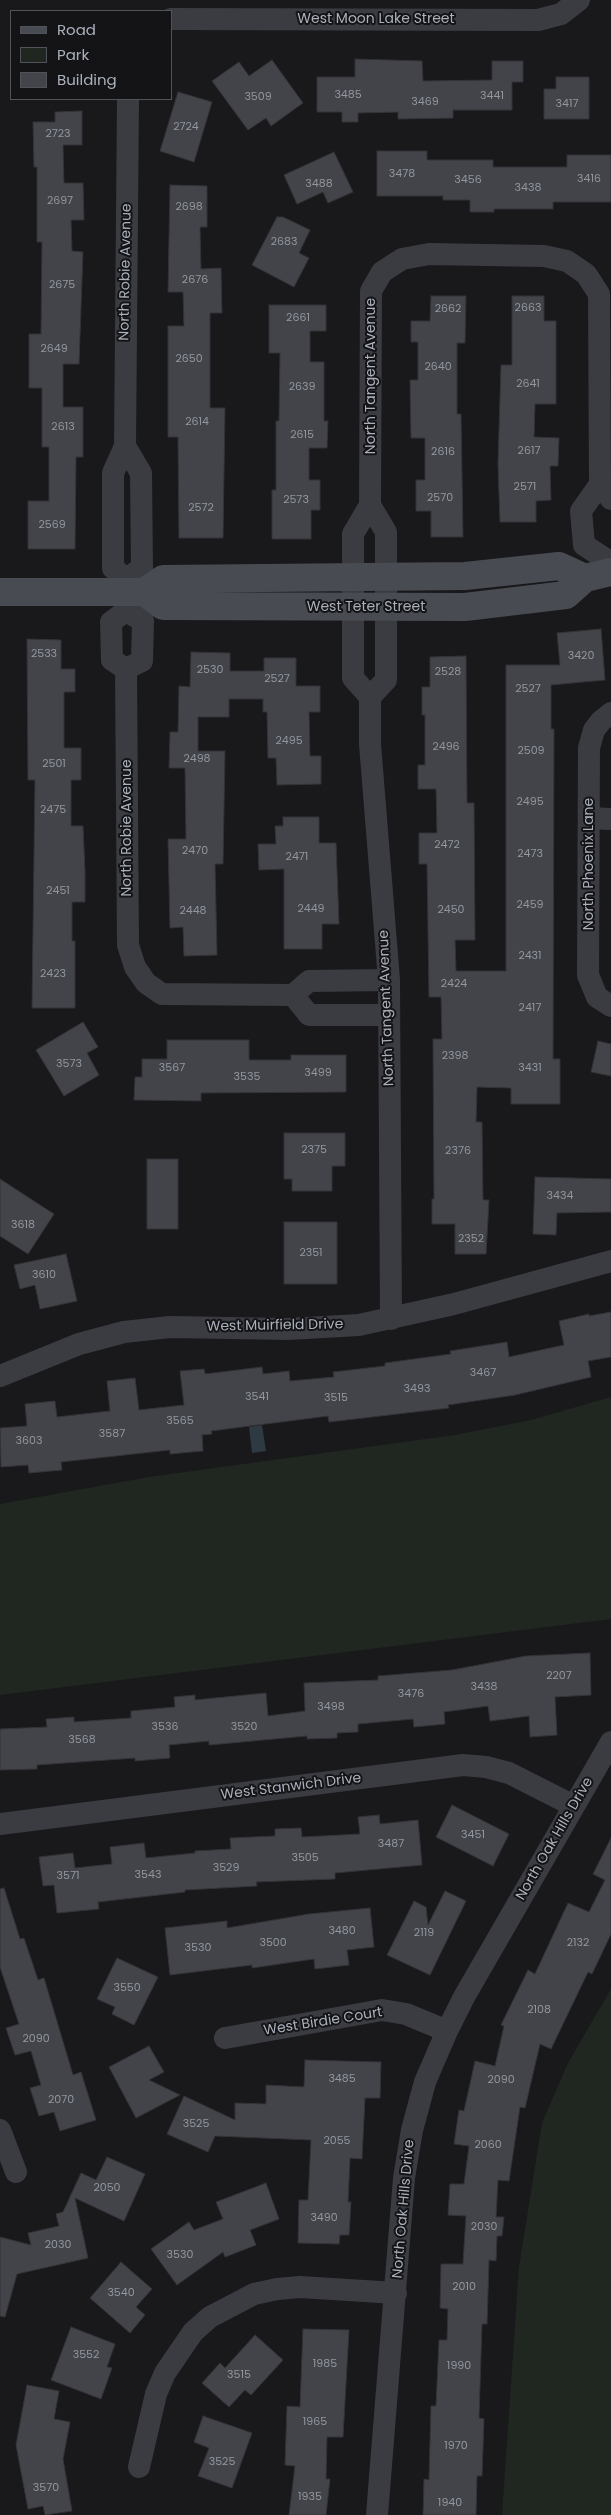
<!DOCTYPE html>
<html>
<head>
<meta charset="utf-8">
<style>
	body { margin:0 }
	#map { position:relative; width:611px; height:2515px; overflow:hidden; background:#19191c; font-family:Poppins,sans-serif }
	canvas { display:block }
	.legend { position:absolute; left:10px; top:10px; width:162px; height:90px; box-sizing:border-box; background:#141417; border:1px solid #505359; margin:0; padding:6px 9px; list-style:none; font-size:15px; color:#abb1bc }
	.legend li { display:flex; align-items:center; gap:10px; height:25px }
	.legend b { width:25px; border:1px solid #505359 }
</style>
</head>
<body>
<div id="map">
<canvas width="611" height="2515"></canvas>
<ul class="legend">
<li><b style="height:6px;background:#484b51"></b>Road</li>
<li><b style="height:14px;background:#1f2720"></b>Park</li>
<li><b style="height:14px;background:#434449"></b>Building</li>
</ul>
</div>
<script>
const g = document.querySelector('canvas').getContext('2d');
g.lineJoin = 'round';
function fill(path, color) {
  g.fillStyle = color;
  g.fill(path, 'evenodd');
}
function toPath(rows) {
  const path = new Path2D();
  for (const r of rows) {
    path.moveTo(r[0], r[1]);
    for (let i = 2; i < r.length; i += 2) path.lineTo(r[i], r[i + 1]);
  }
  return path;
}
function trace(path, color, width, dash) {
  g.strokeStyle = color;
  g.lineWidth = width;
  g.lineCap = dash ? 'butt' : 'round';
  g.setLineDash(dash || []);
  g.stroke(path);
}
function write(font, color, halo, rows, align = 'center') {
  g.font = font + ' Poppins,sans-serif';
  g.lineWidth = 4;
  g.setLineDash([]);
  g.textBaseline = 'middle';
  g.strokeStyle = halo;
  g.fillStyle = color;
  for (const [text, x, y, turn = 0] of rows) {
    g.save();
    g.translate(x, y);
    g.rotate((+turn || 0) * Math.PI / 180);
    g.textAlign = isNaN(turn) ? turn : align;
    if (halo) g.strokeText(text, 0, 0);
    g.fillText(text, 0, 0);
    g.restore();
  }
}
fill(toPath([
	[611,1397,611,1619,0,1695,0,1504,149,1477,455,1435,531,1420],
	[611,1989,611,2515,502,2515,519,2267,542,2123,568,2063]
]), '#1f2720');
fill(toPath([
	[262,1425,266,1451,252,1453,249,1427]
]), '#2e3a41');
const building = toPath([
	[355,59,422,61,423,81,492,80,492,61,523,61,523,82,512,82,512,110,453,110,453,118,398,119,398,112,358,113,358,122,342,122,342,112,317,112,317,77,355,77,355,59],
	[272,60,303,103,271,126,266,118,248,130,212,81,239,62,249,76,272,60],
	[556,77,589,77,589,119,544,119,544,89,556,89,556,77],
	[178,92,212,102,194,162,160,151,178,92],
	[82,111,82,145,63,145,64,183,83,183,84,220,71,220,72,251,83,252,79,364,63,364,63,407,83,407,83,457,76,457,75,549,28,549,28,501,49,501,49,447,42,447,42,388,29,388,29,334,41,334,42,242,37,242,37,167,34,167,33,122,55,122,55,112,82,111],
	[377,151,427,151,427,160,493,160,493,167,567,167,567,155,611,155,611,202,553,202,553,209,494,209,494,212,470,212,470,200,443,200,443,196,377,196,377,151],
	[334,152,353,192,328,203,323,192,297,204,284,175,334,152],
	[170,185,207,186,207,227,200,227,201,269,221,268,222,313,210,313,210,408,225,408,223,538,179,538,178,437,168,437,168,326,184,326,183,292,168,292,170,185],
	[277,217,283,217,310,230,299,253,309,258,294,287,252,265,277,217],
	[431,296,466,296,465,343,457,343,457,414,461,414,463,537,431,537,431,511,416,511,416,480,425,480,425,438,411,438,410,380,418,380,418,342,411,342,411,321,430,321,431,296],
	[512,296,544,296,544,321,556,321,556,404,535,404,534,437,559,438,558,466,550,466,551,500,536,501,536,522,500,522,498,464,501,365,512,365,512,296],
	[269,305,326,305,326,331,310,331,310,362,324,362,324,421,328,421,327,448,309,448,309,480,320,480,320,510,311,510,311,539,272,539,272,490,276,490,276,421,279,421,280,353,269,353,269,305],
	[601,629,605,680,551,685,551,729,554,729,553,1059,560,1059,560,1104,511,1104,511,1088,477,1087,476,1122,482,1122,483,1200,489,1200,486,1254,455,1254,455,1224,432,1224,432,1199,434,1199,433,1039,442,1039,441,997,429,997,427,864,419,864,419,833,437,833,436,789,418,789,418,765,425,765,425,715,422,715,422,687,430,687,430,657,466,656,467,803,474,803,475,940,455,940,456,971,506,971,506,665,560,665,557,633,601,629],
	[27,639,61,640,61,669,75,669,75,692,64,692,64,748,81,748,81,780,71,780,71,826,83,826,85,871,85,902,72,902,72,941,75,941,75,1008,32,1008,35,780,28,780,27,639],
	[191,652,230,653,230,671,264,671,264,658,296,658,296,686,320,686,320,712,309,712,310,756,321,756,321,784,277,785,276,758,268,758,267,712,263,712,263,699,229,699,229,717,198,717,198,751,225,751,223,864,215,864,217,955,184,956,183,927,170,928,168,839,186,839,185,768,169,768,170,732,178,732,179,686,190,687,191,652],
	[283,817,319,817,319,843,336,843,339,924,322,924,322,949,284,949,284,869,259,870,258,844,276,844,275,826,283,826,283,817],
	[83,1022,98,1047,87,1053,99,1075,64,1096,36,1050,83,1022],
	[167,1040,249,1040,249,1060,291,1060,291,1055,346,1055,346,1092,201,1093,201,1101,134,1100,135,1077,142,1077,142,1059,167,1059,167,1040],
	[598,1041,611,1044,611,1076,591,1072,598,1041],
	[284,1133,345,1133,345,1166,332,1166,332,1191,292,1191,292,1179,284,1179,284,1133],
	[147,1159,178,1159,178,1229,147,1229,147,1159],
	[535,1177,611,1179,611,1212,557,1213,556,1235,533,1234,535,1177],
	[0,1179,54,1214,28,1254,0,1236,0,1179],
	[284,1222,337,1222,337,1284,284,1284,284,1222],
	[66,1254,77,1301,40,1309,35,1285,20,1289,14,1265,66,1254],
	[611,1312,611,1357,588,1361,591,1377,515,1395,448,1405,449,1408,329,1422,328,1416,211,1431,212,1434,202,1435,203,1451,170,1454,170,1450,61,1462,62,1470,29,1473,28,1465,1,1467,0,1428,27,1426,25,1404,55,1401,57,1417,110,1411,107,1381,135,1378,139,1410,184,1405,180,1371,204,1369,205,1374,262,1367,263,1374,289,1371,290,1381,334,1377,333,1372,385,1366,385,1363,451,1354,450,1351,507,1342,509,1357,564,1345,559,1321,589,1314,589,1316,611,1312],
	[590,1653,591,1695,555,1697,557,1735,530,1737,529,1716,490,1721,488,1706,444,1712,445,1724,414,1727,413,1719,358,1724,358,1732,337,1733,337,1738,307,1739,307,1736,209,1745,209,1741,169,1745,170,1758,135,1761,135,1758,37,1765,37,1769,0,1770,0,1729,47,1727,46,1719,74,1717,74,1722,131,1718,131,1711,175,1707,174,1697,195,1695,195,1700,266,1693,268,1716,305,1711,304,1683,378,1680,378,1676,452,1670,526,1656,590,1653],
	[452,1805,509,1834,493,1866,436,1837,452,1805],
	[379,1815,380,1824,418,1820,422,1865,335,1873,335,1879,256,1882,257,1886,185,1890,185,1892,98,1902,99,1909,57,1913,54,1885,43,1886,39,1857,73,1853,75,1868,112,1864,110,1847,144,1843,146,1858,195,1853,195,1851,231,1849,230,1838,275,1836,275,1829,301,1828,302,1837,360,1834,358,1817,379,1815],
	[611,1838,611,1934,592,1974,588,1972,551,2049,540,2044,525,2108,520,2107,509,2181,498,2180,496,2217,504,2217,502,2236,497,2236,496,2261,489,2260,487,2324,482,2324,479,2418,484,2419,482,2476,477,2476,476,2515,423,2515,424,2479,429,2480,431,2406,436,2406,439,2340,447,2340,448,2309,440,2308,441,2264,463,2264,466,2216,448,2215,450,2184,464,2184,469,2146,454,2144,459,2110,464,2111,475,2061,495,2066,504,2026,501,2025,528,1970,535,1974,568,1903,589,1912,605,1880,593,1874,611,1838],
	[4,1888,20,1939,24,1938,38,1980,44,1978,73,2075,81,2072,96,2120,60,2131,54,2112,39,2116,30,2088,41,2085,31,2051,15,2055,6,2028,19,2024,0,1967,0,1889,4,1888],
	[445,1891,466,1901,430,1975,387,1955,414,1901,426,1907,428,1925,445,1891],
	[370,1908,374,1947,347,1950,349,1965,315,1969,314,1959,252,1968,252,1965,170,1975,165,1928,227,1921,227,1928,309,1914,370,1908],
	[117,1958,158,1977,134,2025,112,2014,115,2007,97,1999,117,1958],
	[149,2046,164,2072,149,2080,180,2095,136,2118,109,2067,149,2046],
	[305,2060,381,2062,380,2098,365,2098,362,2159,350,2158,348,2202,351,2202,349,2235,340,2235,339,2244,298,2243,299,2200,308,2200,311,2140,215,2136,208,2152,167,2134,184,2096,235,2120,235,2103,266,2104,266,2085,304,2087,305,2060],
	[107,2157,145,2174,124,2221,75,2198,88,2258,17,2274,5,2317,0,2316,0,2237,31,2245,28,2233,59,2226,56,2214,63,2212,81,2173,96,2180,107,2157],
	[266,2183,279,2219,250,2230,256,2245,225,2257,223,2252,177,2285,151,2249,189,2222,194,2230,223,2219,216,2202,266,2183],
	[121,2262,152,2289,136,2307,145,2315,130,2333,90,2298,121,2262],
	[71,2327,115,2344,107,2367,112,2368,101,2399,51,2380,71,2327],
	[303,2329,349,2330,343,2437,327,2437,326,2479,330,2479,326,2515,289,2515,295,2466,285,2465,287,2406,300,2407,303,2329],
	[255,2335,283,2360,251,2395,245,2390,229,2407,202,2383,220,2363,225,2368,255,2335],
	[27,2385,59,2391,54,2419,70,2422,63,2459,72,2511,45,2515,43,2506,28,2509,16,2445,27,2385],
	[203,2416,252,2433,232,2488,198,2476,209,2448,194,2442,203,2416]
]);
fill(building, '#434449');
trace(building, '#333338', 1);
trace(toPath([
	[171,19,538,20,561,14,579,0],
	[125,446,128,99],
	[125,446,141,473,142,568,126,579,113,568,113,473,125,446],
	[370,505,371,291,382,272,402,259,429,254,544,256,567,261,586,274,599,294,600,484],
	[608,573,604,558,584,545,581,511,600,484,611,499],
	[126,611,143,621,142,661,126,669,112,660,111,622,126,611],
	[126,669,128,945,135,967,146,983,162,994,293,995],
	[370,697,353,678,353,534,370,505,386,532,386,680,370,697,370,744,389,980,391,1319],
	[611,713,601,721,594,730,589,748,588,975,597,997,611,1006],
	[590,818,611,819],
	[389,980,309,981,293,995,309,1015,389,1015],
	[0,1376,79,1344,124,1332,170,1327,288,1329,359,1325,454,1304,611,1261],
	[0,1824,463,1765,486,1767,509,1773,574,1806],
	[225,2038,382,2010,406,2014,447,2031],
	[0,2130,16,2172],
	[139,2467,156,2394,165,2373,193,2332,210,2317,254,2294,277,2289,300,2287,396,2293],
	[377,2515,404,2178,412,2130,425,2082,447,2031,464,1997,611,1742]
]), '#3a3c41', 22);
trace(toPath([
	[585,578,559,566,465,576,163,579,144,592,163,606,465,607,566,595,585,578,611,572],
	[0,592,144,592]
]), '#484b51', 28);
write('11px', '#91969f', null, [
	["3485",348,95],
	["3441",492,96],
	["3509",258,97],
	["3469",425,102],
	["3417",567,104],
	["2724",186,127],
	["2723",58,134],
	["3478",402,174],
	["3416",589,179],
	["3456",468,180],
	["3488",319,184],
	["3438",528,188],
	["2697",60,201],
	["2698",189,207],
	["2683",284,242],
	["2676",195,280],
	["2675",62,285],
	["2663",528,308],
	["2662",448,309],
	["2661",298,318],
	["2649",54,349],
	["2650",189,359],
	["2640",438,367],
	["2641",528,384],
	["2639",302,387],
	["2614",197,422],
	["2613",63,427],
	["2615",302,435],
	["2617",529,451],
	["2616",443,452],
	["2571",525,487],
	["2570",440,498],
	["2573",296,500],
	["2572",201,508],
	["2569",52,525],
	["2533",44,654],
	["3420",581,656],
	["2530",210,670],
	["2528",448,672],
	["2527",277,679],
	["2527",528,689],
	["2495",289,741],
	["2496",446,747],
	["2509",531,751],
	["2498",197,759],
	["2501",54,764],
	["2495",530,802],
	["2475",53,810],
	["2472",447,845],
	["2470",195,851],
	["2473",530,854],
	["2471",297,857],
	["2451",58,891],
	["2459",530,905],
	["2449",311,909],
	["2450",451,910],
	["2448",193,911],
	["2431",530,956],
	["2423",53,974],
	["2424",454,984],
	["2417",530,1008],
	["2398",455,1056],
	["3573",69,1064],
	["3567",172,1068],
	["3431",530,1068],
	["3499",318,1073],
	["3535",247,1077],
	["2375",314,1150],
	["2376",458,1151],
	["3434",560,1196],
	["3618",23,1225],
	["2352",471,1239],
	["2351",311,1253],
	["3610",44,1275],
	["3467",483,1373],
	["3493",417,1389],
	["3541",257,1397],
	["3515",336,1398],
	["3565",180,1421],
	["3587",112,1434],
	["3603",29,1441],
	["2207",559,1676],
	["3438",484,1687],
	["3476",411,1694],
	["3498",331,1707],
	["3536",165,1727],
	["3520",244,1727],
	["3568",82,1740],
	["3451",473,1835],
	["3487",391,1844],
	["3505",305,1858],
	["3529",226,1868],
	["3543",148,1875],
	["3571",68,1876],
	["3480",342,1931],
	["2119",424,1933],
	["3500",273,1943],
	["2132",578,1943],
	["3530",198,1948],
	["3550",127,1988],
	["2108",539,2010],
	["2090",36,2039],
	["3485",342,2079],
	["2090",501,2080],
	["2070",61,2100],
	["3525",196,2124],
	["2055",337,2141],
	["2060",488,2145],
	["2050",107,2188],
	["3490",324,2218],
	["2030",484,2227],
	["2030",58,2245],
	["3530",180,2255],
	["2010",464,2287],
	["3540",121,2293],
	["3552",86,2355],
	["1985",325,2364],
	["1990",459,2366],
	["3515",239,2375],
	["1965",315,2422],
	["1970",456,2446],
	["3525",222,2462],
	["3570",46,2488],
	["1935",310,2497],
	["1940",450,2503]
]);
write('14px', '#abb1bc', '#141417', [
	["West Moon Lake Street",376,19],
	["North Robie Avenue",126,272,-89],
	["North Tangent Avenue",371,376,-90],
	["West Teter Street",366,607],
	["North Robie Avenue",127,828,-90],
	["North Phoenix Lane",589,864,-90],
	["North Tangent Avenue",387,1008,-92],
	["West Muirfield Drive",275,1326,-1],
	["West Stanwich Drive",291,1787,-7],
	["North Oak Hills Drive",555,1839,-60],
	["West Birdie Court",323,2022,-9],
	["North Oak Hills Drive",404,2209,-85]
]);
</script>
</body>
</html>
